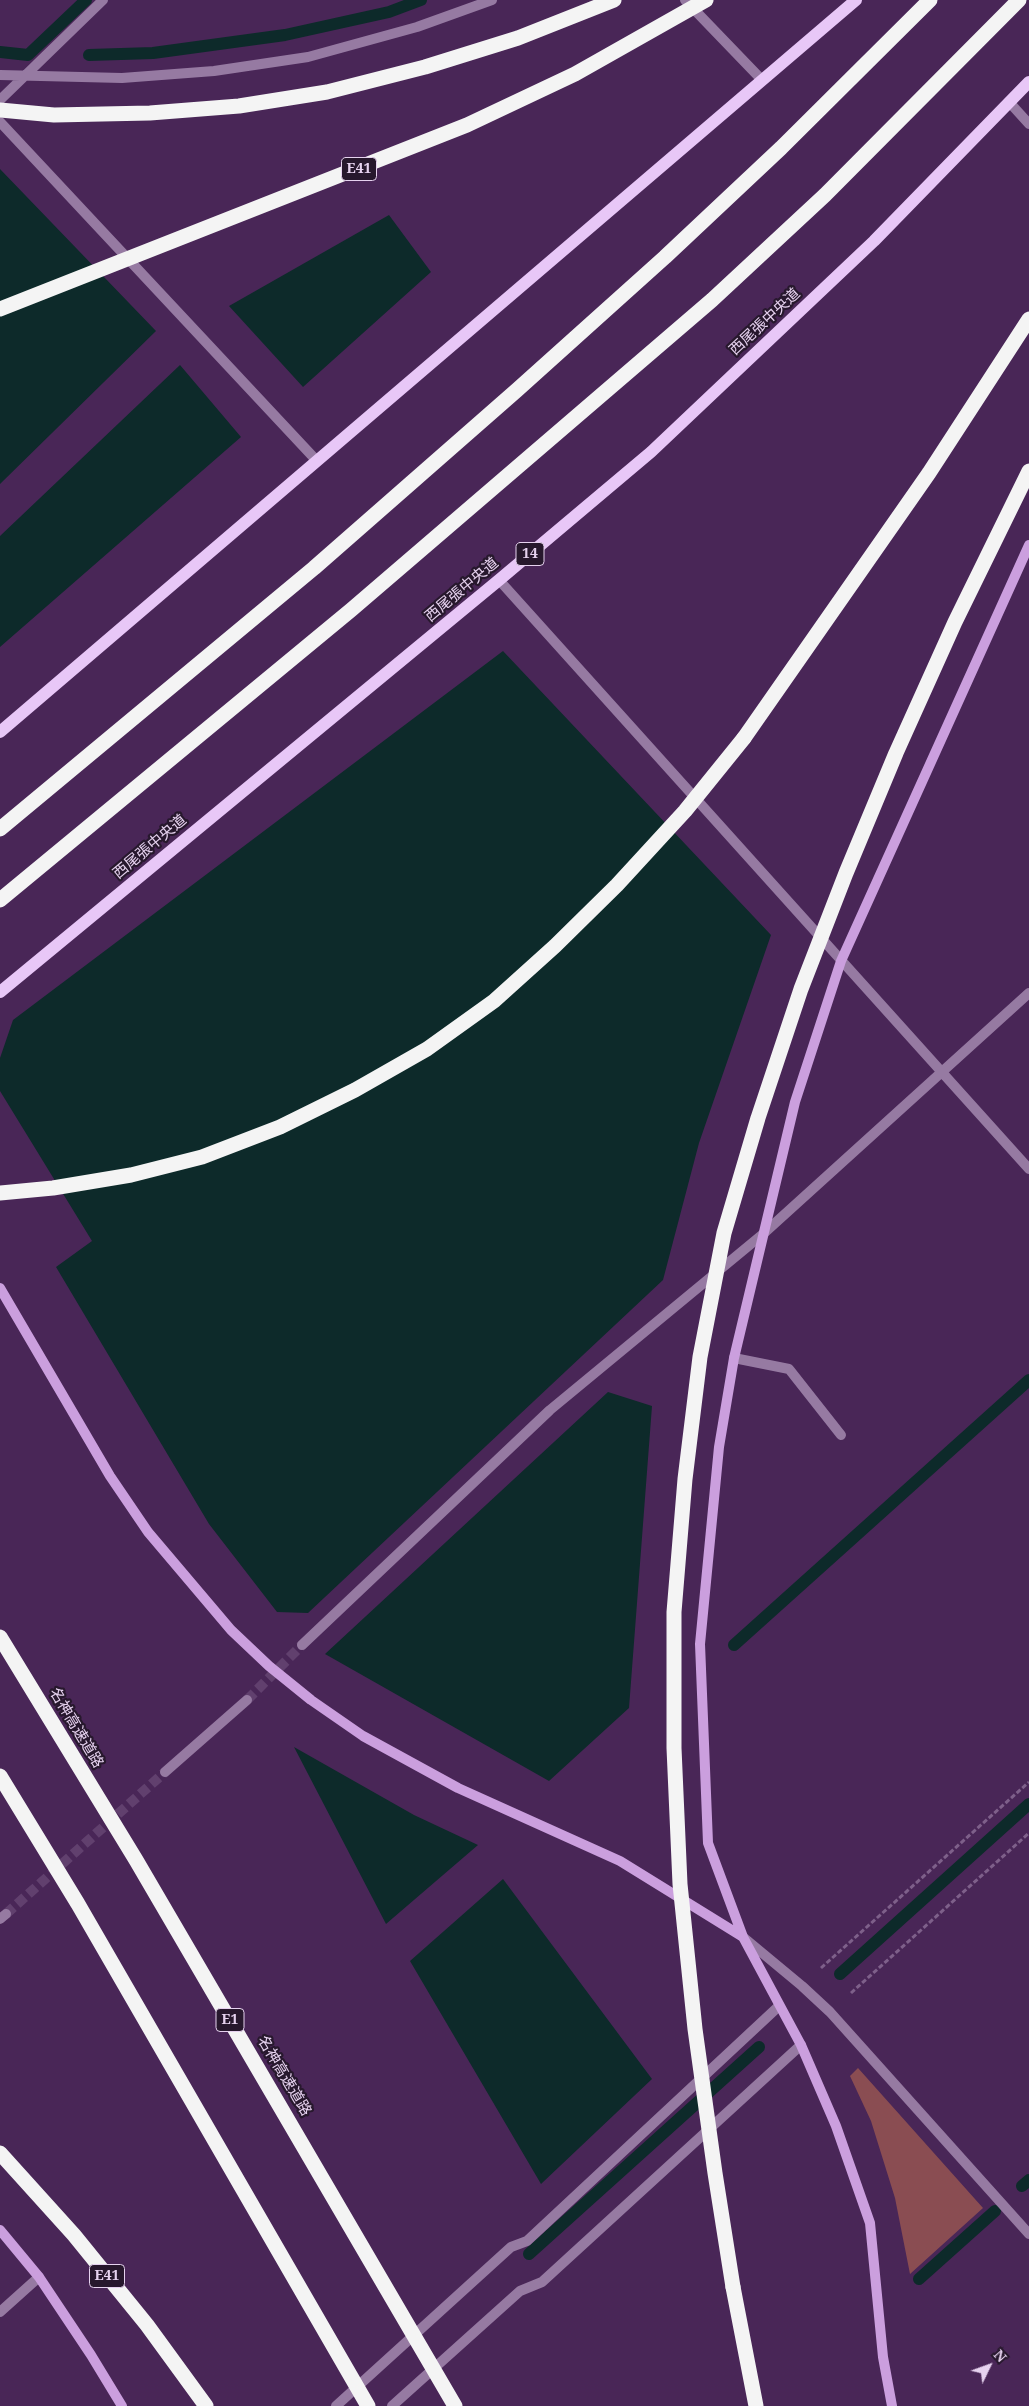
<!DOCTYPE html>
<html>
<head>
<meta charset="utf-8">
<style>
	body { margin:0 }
	#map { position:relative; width:1029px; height:2406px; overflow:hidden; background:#492657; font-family:"Noto Serif",serif }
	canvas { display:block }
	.north { position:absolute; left:964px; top:2341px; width:50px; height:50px; -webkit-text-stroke:4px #27182d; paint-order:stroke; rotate:48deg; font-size:14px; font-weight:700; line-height:20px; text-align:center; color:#e6d2ef }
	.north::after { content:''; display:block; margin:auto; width:18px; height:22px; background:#e6d2ef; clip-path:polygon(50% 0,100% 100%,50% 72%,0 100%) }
</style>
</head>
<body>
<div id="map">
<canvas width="1029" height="2406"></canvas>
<div class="north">N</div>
</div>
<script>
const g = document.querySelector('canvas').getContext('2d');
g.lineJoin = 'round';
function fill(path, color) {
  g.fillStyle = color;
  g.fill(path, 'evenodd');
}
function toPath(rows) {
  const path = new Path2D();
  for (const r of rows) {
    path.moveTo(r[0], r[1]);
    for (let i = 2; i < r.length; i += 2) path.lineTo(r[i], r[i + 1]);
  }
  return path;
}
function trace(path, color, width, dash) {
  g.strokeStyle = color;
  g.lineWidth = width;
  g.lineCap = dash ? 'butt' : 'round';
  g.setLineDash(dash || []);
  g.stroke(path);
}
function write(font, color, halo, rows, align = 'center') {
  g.font = font + ' "Noto Serif","Noto Sans JP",serif';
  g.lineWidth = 4.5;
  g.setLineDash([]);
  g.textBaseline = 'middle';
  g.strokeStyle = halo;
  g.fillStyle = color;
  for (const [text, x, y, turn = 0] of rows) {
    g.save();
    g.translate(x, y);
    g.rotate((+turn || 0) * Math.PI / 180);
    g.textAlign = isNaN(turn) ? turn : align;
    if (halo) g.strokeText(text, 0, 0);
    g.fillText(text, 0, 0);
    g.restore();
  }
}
fill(toPath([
	[858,2068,983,2208,910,2274,895,2198,871,2121,850,2076]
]), '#8a4d52');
fill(toPath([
	[0,169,156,331,0,484],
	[389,215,431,272,303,387,229,306],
	[180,365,241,437,0,647,0,536],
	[503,651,771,935,699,1143,663,1280,308,1613,277,1612,209,1524,56,1267,92,1241,0,1091,0,1058,13,1020],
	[608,1392,652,1406,629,1708,549,1781,325,1654],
	[294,1747,414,1815,478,1845,386,1924],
	[503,1879,652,2079,541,2184,410,1961]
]), '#0d2a2a');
trace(toPath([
	[0,52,28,55,86,0],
	[89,55,153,53,285,35,389,12,421,0],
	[734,1645,1029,1380],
	[840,1974,1029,1804],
	[1022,2186,1029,2180],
	[529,2254,759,2047],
	[919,2279,995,2211]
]), '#0d2a2a', 12);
trace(toPath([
	[247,1700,302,1645],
	[6,1914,165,1772]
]), '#61406e', 10, [10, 5]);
trace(toPath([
	[821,1968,1029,1782],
	[851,1993,1029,1833]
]), '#7e608a', 3, [5, 2.5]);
trace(toPath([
	[734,1358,789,1369,841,1435]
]), '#967aa2', 10);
trace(toPath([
	[685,0,762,80],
	[0,75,122,78,214,71,308,57,417,27,492,0],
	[0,100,103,0],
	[1010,103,1029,124],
	[0,122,317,461],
	[499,580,1029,1169],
	[302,1645,550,1410,763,1234,1029,993],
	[165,1772,247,1700],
	[0,1919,6,1914],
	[743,1937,802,1986,830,2012,1029,2234],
	[0,2312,39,2277],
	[336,2406,511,2247,527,2241,779,2006],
	[392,2406,520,2291,542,2282,801,2045]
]), '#967aa2', 10);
trace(toPath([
	[0,1288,110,1476,148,1532,231,1630,269,1666,311,1700,363,1736,458,1788,620,1861,743,1937,801,2045,836,2126,870,2223,883,2357,892,2406],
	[743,1937,708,1843,700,1644,719,1447,734,1358,795,1102,841,961,1029,545],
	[0,2230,39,2277,91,2355,122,2406]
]), '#cb9fde', 10);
trace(toPath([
	[0,732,856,0],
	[0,992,499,580,651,452,874,241,1029,82]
]), '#e8c7f7', 12);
trace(toPath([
	[0,110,54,115,150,113,239,106,327,92,425,67,518,38,614,0],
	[744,738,929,473,1029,319],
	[0,829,314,568,517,390,665,257,781,148,930,0],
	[0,900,351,610,712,300,825,195,1019,0],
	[0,2153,74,2235,147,2325,206,2406],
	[733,2287,756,2406]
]), '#f4f4f4', 15);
trace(toPath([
	[0,309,467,125,575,74,706,0],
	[0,1193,53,1188,131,1175,202,1157,280,1127,355,1090,427,1049,494,1001,555,946,617,885,685,811,744,738],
	[0,1637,136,1860,455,2406],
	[0,1776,78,1904,368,2406],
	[733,2287,715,2173,695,2029,680,1884,674,1748,674,1612,685,1479,700,1357,724,1233,758,1118,801,989,846,873,896,753,955,622,1029,471]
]), '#f4f4f4', 15);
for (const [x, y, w] of [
	[359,169,35],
	[530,554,28],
	[230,2020,28],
	[107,2276,35]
]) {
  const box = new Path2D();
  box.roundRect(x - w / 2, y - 11.5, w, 23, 4);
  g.fillStyle = '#27182d';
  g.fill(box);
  trace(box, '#e6d2ef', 1);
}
write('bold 14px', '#e6d2ef', null, [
	["E41",359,169],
	["14",530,554],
	["E1",230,2020],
	["E41",107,2276]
]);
write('15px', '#e6d2ef', '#27182d', [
	["西尾張中央道",765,322,-43],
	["西尾張中央道",462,590,-40],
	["西尾張中央道",150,847,-40],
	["名神高速道路",76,1728,59],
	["名神高速道路",284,2076,59]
]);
</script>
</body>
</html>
